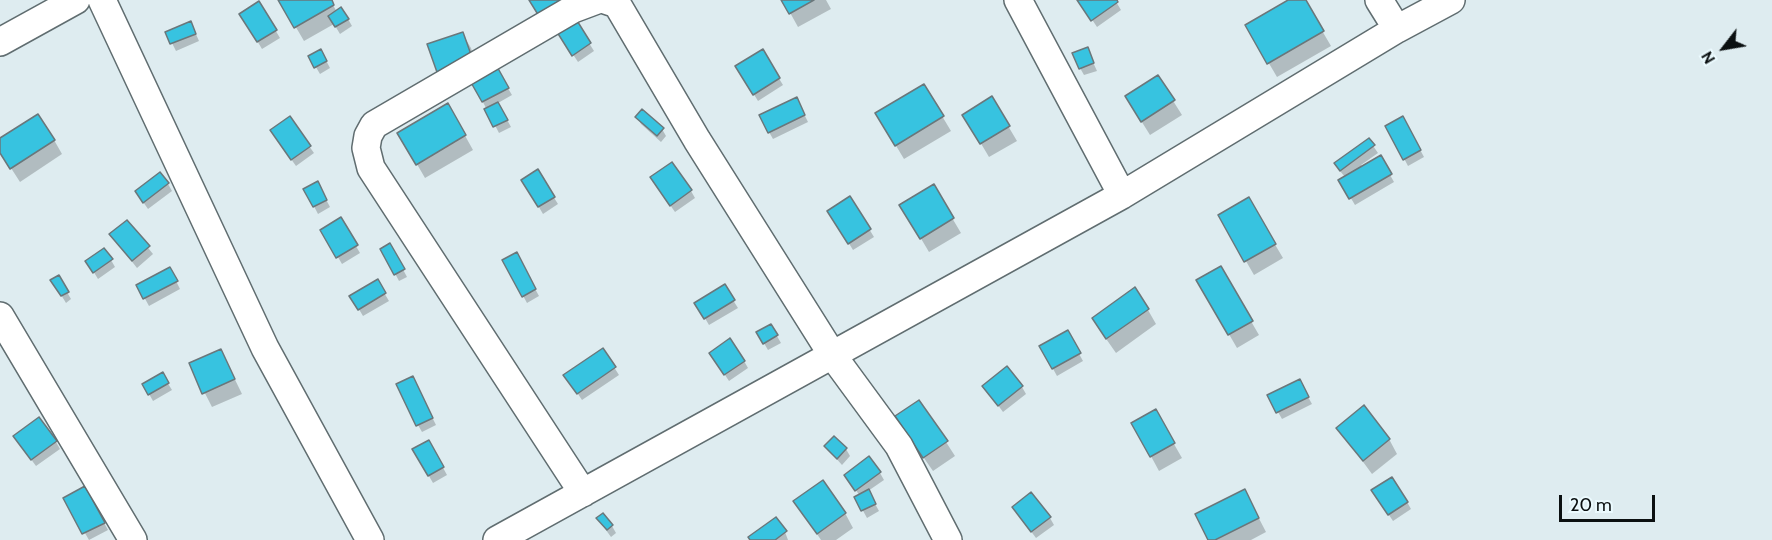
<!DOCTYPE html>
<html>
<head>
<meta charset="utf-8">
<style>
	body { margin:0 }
	#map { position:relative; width:1772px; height:540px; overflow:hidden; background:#deecf0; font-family:Cabin,sans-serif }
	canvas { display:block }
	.north { position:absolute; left:1694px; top:18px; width:60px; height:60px; -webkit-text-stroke:4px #ebfafe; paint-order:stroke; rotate:239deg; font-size:16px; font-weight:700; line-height:24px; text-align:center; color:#0b1011 }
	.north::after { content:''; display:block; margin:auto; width:21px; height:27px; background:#0b1011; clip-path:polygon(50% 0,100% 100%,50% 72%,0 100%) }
	.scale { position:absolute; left:1559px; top:495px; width:96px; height:27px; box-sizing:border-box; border:3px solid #0b1011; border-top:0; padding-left:8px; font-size:18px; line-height:21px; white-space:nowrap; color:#0b1011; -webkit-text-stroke:4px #ebfafe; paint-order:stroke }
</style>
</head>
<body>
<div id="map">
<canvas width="1772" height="540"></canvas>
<div class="north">N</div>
<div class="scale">20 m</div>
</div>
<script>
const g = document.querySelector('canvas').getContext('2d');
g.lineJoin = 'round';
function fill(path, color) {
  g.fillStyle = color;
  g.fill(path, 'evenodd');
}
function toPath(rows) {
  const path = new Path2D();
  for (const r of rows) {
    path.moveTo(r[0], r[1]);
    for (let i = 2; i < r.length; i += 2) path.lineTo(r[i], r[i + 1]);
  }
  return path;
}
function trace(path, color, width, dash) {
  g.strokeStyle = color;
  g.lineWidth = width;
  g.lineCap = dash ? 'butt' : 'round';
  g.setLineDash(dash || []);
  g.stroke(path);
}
fill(toPath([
	[280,0,330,0,337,12,348,19,352,26,340,34,334,24,304,41],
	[530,0,574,19,594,51,578,62,557,30],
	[783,0,826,0,831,9,798,27],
	[1079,0,1115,0,1121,10,1097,27],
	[1291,0,1304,0,1331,46,1277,77,1247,26],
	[259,3,280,38,262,49,241,14],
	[191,23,199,41,176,51,167,33],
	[462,33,471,48,479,74,494,65,512,95,498,103,511,127,499,133,472,81],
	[1087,49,1097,71,1084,75,1080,68],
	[321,51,330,68,320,74,310,57],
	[762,51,783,85,758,101,737,67],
	[1158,77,1182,115,1150,135,1135,111],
	[924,86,951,131,904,159,877,114],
	[992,99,1017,141,989,157,964,115],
	[448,105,473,150,425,178,399,133],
	[800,106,808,122,773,139,769,132],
	[637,117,662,129,666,136,661,142,641,124],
	[1403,118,1424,157,1408,166,1387,126],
	[276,138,309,146,314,153,296,166],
	[0,140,54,140,62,154,20,182,0,151],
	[1369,140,1378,153,1361,165,1363,167,1380,157,1394,182,1355,205,1340,180,1345,177,1340,171],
	[537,171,558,204,543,214,523,180],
	[168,184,172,191,148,209,141,199],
	[656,185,691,191,695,198,675,212],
	[933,186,961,233,929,252,901,205],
	[305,189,321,190,330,207,318,214],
	[850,198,874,237,853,250,829,211],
	[1248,199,1283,258,1254,275,1220,216],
	[340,219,360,253,342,264,322,230],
	[127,222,153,254,137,268,111,235],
	[390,245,407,277,399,281,382,249],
	[516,254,539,296,527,303,504,261],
	[111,260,115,267,98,279,87,261],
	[1220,268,1259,335,1237,348,1198,281],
	[170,269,180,289,149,306,138,286],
	[58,277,71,299,66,303,52,280],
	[377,281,389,301,363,316,351,296],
	[724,286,738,308,709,325,696,303],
	[1148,310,1156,324,1116,353,1102,333],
	[771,326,781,343,768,350,758,333],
	[1067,332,1083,361,1057,376,1041,347],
	[603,350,619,375,582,400,570,382],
	[221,351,242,394,212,407,190,364],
	[715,360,744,361,748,368,729,381],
	[162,374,172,390,153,401,144,385],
	[416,385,436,425,422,432,418,425],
	[984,386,1022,387,1026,394,1003,412],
	[1303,388,1312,404,1282,419,1278,412],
	[1155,411,1182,458,1159,471,1133,423],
	[1338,428,1389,439,1397,454,1372,474],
	[905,431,946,442,955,456,933,471],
	[56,442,60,449,36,466,19,443],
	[429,442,447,475,433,483,414,450],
	[826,447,846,449,850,456,842,465],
	[880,473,884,480,868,491,879,511,867,518,856,498,860,496,850,482],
	[85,488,108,530,89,540,65,499],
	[1377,497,1407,502,1411,509,1393,521],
	[795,501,845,513,853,528,836,540,821,540],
	[1252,505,1266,532,1251,540,1210,540],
	[1018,514,1050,518,1054,525,1036,538],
	[598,519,612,526,616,533,611,537],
	[785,532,788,540,751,540]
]), '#0003');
const building = toPath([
	[278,0,332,0,334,5,294,28,278,0],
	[529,0,574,0,542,21,529,0],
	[781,0,814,0,789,14,781,0],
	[1077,0,1117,0,1118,2,1091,21,1077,0],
	[1288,0,1306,0,1324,31,1267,64,1245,25,1288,0],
	[259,1,277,30,257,42,239,14,259,1],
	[341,7,349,19,335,27,328,16,341,7],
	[576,19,591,43,572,56,557,32,576,19],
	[191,21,196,34,170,44,165,32,191,21],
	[463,32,474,63,438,75,427,44,463,32],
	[1088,47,1094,63,1079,69,1072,53,1088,47],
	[321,49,327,61,314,68,308,56,321,49],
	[763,49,780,78,753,95,735,66,763,49],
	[495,63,509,88,482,102,469,79,495,63],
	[1158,75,1175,100,1141,122,1125,96,1158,75],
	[924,84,944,116,895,146,875,113,924,84],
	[992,96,1010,126,980,144,962,115,992,96],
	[797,97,805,115,768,133,759,115,797,97],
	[498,102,508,120,493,127,484,109,498,102],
	[448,103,466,135,416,165,397,133,448,103],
	[642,109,664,128,657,136,635,117,642,109],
	[38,114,55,140,10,169,0,153,0,138,38,114],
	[290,116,311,146,291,160,270,130,290,116],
	[1403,116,1421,150,1403,160,1385,126,1403,116],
	[1369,138,1375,145,1340,171,1334,163,1369,138],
	[1381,155,1392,174,1349,199,1338,180,1381,155],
	[672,162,692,190,670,206,650,177,672,162],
	[538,169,555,197,538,207,521,180,538,169],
	[160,172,169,183,143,203,135,191,160,172],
	[318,181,327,200,313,207,303,189,318,181],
	[934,184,954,218,920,239,899,205,934,184],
	[850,196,871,229,848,244,827,211,850,196],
	[1249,197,1276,244,1244,262,1218,215,1249,197],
	[341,217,358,245,336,258,320,230,341,217],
	[127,220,150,246,132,261,109,234,127,220],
	[390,243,405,269,394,275,380,249,390,243],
	[104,248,113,259,93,273,85,261,104,248],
	[517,252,536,289,522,297,502,260,517,252],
	[1221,266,1253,321,1228,335,1196,280,1221,266],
	[170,267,178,281,143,299,136,285,170,267],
	[59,275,69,292,61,296,50,280,59,275],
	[378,279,386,293,358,310,349,296,378,279],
	[725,284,735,300,704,319,694,303,725,284],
	[1135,287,1149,309,1106,339,1092,318,1135,287],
	[771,324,778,335,763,344,756,332,771,324],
	[1068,330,1081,353,1052,369,1039,346,1068,330],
	[730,338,745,361,724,375,709,353,730,338],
	[603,348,616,367,577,394,563,375,603,348],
	[221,349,235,379,202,394,189,363,221,349],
	[1007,366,1023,386,998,406,982,386,1007,366],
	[163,372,169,383,148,395,142,384,163,372],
	[413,376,433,418,416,426,396,384,413,376],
	[1300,379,1309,397,1276,413,1267,395,1300,379],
	[919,400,948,441,923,458,895,416,919,400],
	[1364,405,1390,439,1363,461,1336,428,1364,405],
	[1156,409,1175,443,1150,457,1131,423,1156,409],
	[39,417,57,441,31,460,13,436,39,417],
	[834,436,847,448,837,459,824,446,834,436],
	[429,440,444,467,428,476,412,449,429,440],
	[869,456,881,472,855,491,844,475,869,456],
	[1392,477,1408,502,1388,515,1371,490,1392,477],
	[823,480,846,513,817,534,793,501,823,480],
	[85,486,105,523,82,534,63,498,85,486],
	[869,489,876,504,861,511,854,497,869,489],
	[1245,489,1259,518,1215,540,1208,540,1195,514,1245,489],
	[1031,492,1051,517,1031,532,1012,507,1031,492],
	[603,513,613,525,607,530,596,518,603,513],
	[776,517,787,531,775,540,750,540,748,537,776,517]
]);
fill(building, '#37c3e0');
trace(building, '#6a777b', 1.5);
const street = toPath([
	[102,0,265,348,370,540],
	[605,0,617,4,697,140,833,356,899,446,948,540],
	[1018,0,1122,195],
	[1379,0,1397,29],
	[0,42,76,0],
	[0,316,133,540],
	[583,493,371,168,366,148,368,136,374,125,573,9,597,0],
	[497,540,1122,195,1397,29,1451,0]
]);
trace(street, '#606d70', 30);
trace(street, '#fff', 27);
</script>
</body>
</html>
